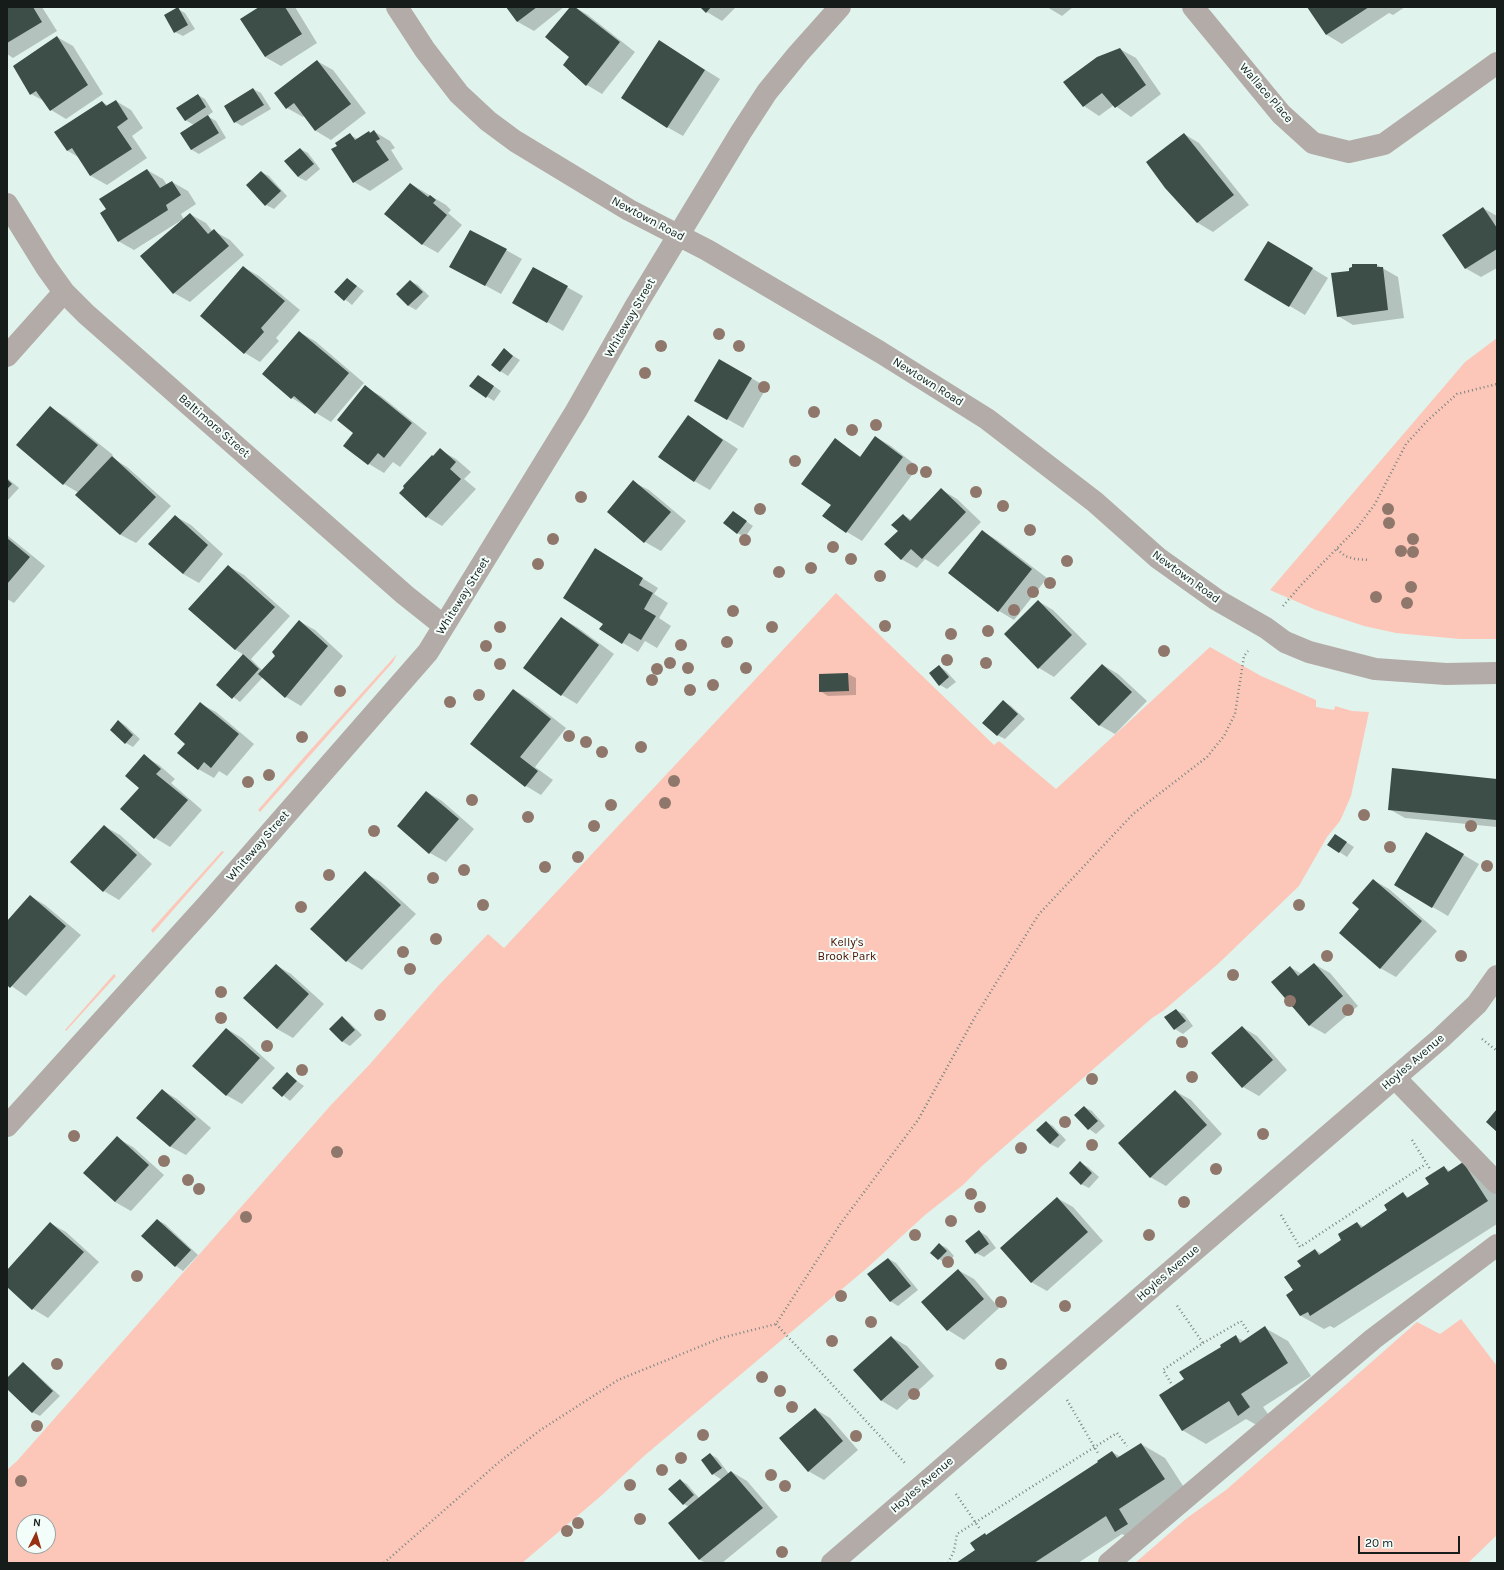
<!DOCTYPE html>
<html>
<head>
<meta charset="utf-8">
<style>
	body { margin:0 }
	#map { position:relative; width:1504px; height:1570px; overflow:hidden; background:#e0f3ed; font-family:Karla,sans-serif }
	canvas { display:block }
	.frame { position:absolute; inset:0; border:8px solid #151c1a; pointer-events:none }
	.north { position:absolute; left:16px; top:1514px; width:40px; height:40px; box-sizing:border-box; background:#f3fefb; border:1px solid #9aa4a1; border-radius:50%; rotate:5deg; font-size:11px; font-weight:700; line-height:16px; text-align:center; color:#151c1a }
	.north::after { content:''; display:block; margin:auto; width:14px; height:18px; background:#983014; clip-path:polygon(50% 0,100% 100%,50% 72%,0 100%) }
	.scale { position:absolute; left:1358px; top:1536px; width:102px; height:18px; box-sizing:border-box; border:2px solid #151c1a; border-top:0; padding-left:5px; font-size:12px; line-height:14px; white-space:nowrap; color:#151c1a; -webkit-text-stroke:3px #f3fefb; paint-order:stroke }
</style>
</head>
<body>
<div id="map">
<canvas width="1504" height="1570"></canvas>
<div class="frame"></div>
<div class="north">N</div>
<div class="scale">20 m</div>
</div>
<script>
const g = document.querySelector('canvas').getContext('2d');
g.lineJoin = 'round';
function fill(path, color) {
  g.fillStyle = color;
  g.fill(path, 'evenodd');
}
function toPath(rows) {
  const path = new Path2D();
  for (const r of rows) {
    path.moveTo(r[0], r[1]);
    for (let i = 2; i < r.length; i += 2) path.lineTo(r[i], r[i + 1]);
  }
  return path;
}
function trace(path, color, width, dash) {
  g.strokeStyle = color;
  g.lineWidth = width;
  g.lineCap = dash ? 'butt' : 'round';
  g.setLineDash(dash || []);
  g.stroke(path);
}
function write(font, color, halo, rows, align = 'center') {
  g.font = font + ' Karla,sans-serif';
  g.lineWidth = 4;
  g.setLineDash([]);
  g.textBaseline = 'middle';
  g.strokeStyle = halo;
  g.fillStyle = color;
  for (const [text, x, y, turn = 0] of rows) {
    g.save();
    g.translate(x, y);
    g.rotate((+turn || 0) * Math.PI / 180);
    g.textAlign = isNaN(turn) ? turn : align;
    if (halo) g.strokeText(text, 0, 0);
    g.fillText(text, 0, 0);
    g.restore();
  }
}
fill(toPath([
	[1497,338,1497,639,1460,639,1396,633,1364,626,1316,610,1270,590,1465,362],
	[836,593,994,745,999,741,1056,789,1210,647,1261,676,1316,700,1316,707,1334,710,1335,706,1352,711,1369,712,1351,796,1340,821,1327,837,1299,886,1218,964,1163,1011,1152,1018,982,1166,963,1185,925,1215,867,1268,644,1456,602,1495,522,1563,7,1563,7,1470,17,1461,331,1105,370,1064,439,985,488,934,504,948],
	[24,1522,48,1522,48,1546,24,1546],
	[397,654,393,662,260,812,258,810,305,756],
	[222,851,224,852,153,933,151,930],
	[114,974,116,976,66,1031,65,1030],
	[1461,1319,1497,1366,1497,1535,1468,1563,1135,1563,1187,1518,1226,1490,1417,1322,1440,1334]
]), '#fcc7b8');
fill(toPath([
	[7,7,42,7,57,31,13,58,7,54],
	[261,7,295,7,317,43,281,66,265,57],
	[507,7,564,7,534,31,518,22],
	[571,7,575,7,588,15,635,52,602,94,587,85,571,57],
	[702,7,736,7,722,21,707,12],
	[1047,7,1073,7,1062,16],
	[1308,7,1405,7,1393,15,1389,13,1342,44,1327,35],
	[178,9,185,13,195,29,183,36,175,32],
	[57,37,73,46,103,94,66,119,51,110,44,101,31,94],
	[659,41,720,79,683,136,667,127],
	[1120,49,1136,58,1161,94,1131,117,1114,105,1099,116,1084,106,1064,82],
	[317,61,333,70,366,113,331,140,316,131,304,116,303,117,287,108],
	[253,89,261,93,271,109,242,126,235,122],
	[198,95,205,99,213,112,207,116,216,121,226,138,199,154,192,150,182,133,194,125,185,120],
	[116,101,131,110,143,128,132,136,147,158,107,185,91,176,78,157,68,151,56,132,102,102,109,106],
	[369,132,371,134,375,132,390,141,395,148,391,150,403,169,370,191,354,182,350,135,358,139],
	[1184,134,1199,143,1249,205,1213,232,1198,223,1166,187],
	[300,149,308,153,320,169,306,181,298,177],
	[147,170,163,179,167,185,172,182,188,191,196,204,181,214,184,220,190,214,206,223,213,232,214,231,230,240,244,255,190,302,174,293,142,256,180,222,180,221,134,250,118,241,107,209],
	[261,172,269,176,287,196,274,209,266,205,247,185],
	[411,184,446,205,451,210,448,213,462,225,438,253,422,244],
	[1483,208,1497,216,1497,268,1481,277,1465,268],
	[506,250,522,259,501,294,466,275],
	[1284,251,1328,278,1305,315,1246,280],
	[1377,265,1398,277,1404,318,1353,325,1338,316,1350,272],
	[243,267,259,276,300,310,276,338,279,341,260,362,245,353,202,316],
	[533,268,583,296,563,331,528,311],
	[347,279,364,291,352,305,336,292],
	[410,281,418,285,429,296,416,310,409,306,397,294],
	[299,332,315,341,364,383,331,422,292,398,263,373],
	[504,350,520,360,508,376,500,371],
	[719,360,767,387,743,428,695,401],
	[485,380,501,391,494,401,470,386],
	[365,387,381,396,427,433,400,467,393,462,384,473,369,464,355,433],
	[50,408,66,417,113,455,111,457,127,467,171,506,136,543,121,535,77,495,79,493,64,484,18,444],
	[688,416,738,449,710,490,694,481],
	[876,437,891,446,918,467,862,541,847,532,824,515,832,505,835,440,861,457],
	[440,450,456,459,471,472,464,479,476,489,442,526,427,517,434,457],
	[7,478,19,488,7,501],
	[633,482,649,490,686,521,661,551,645,542,608,511],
	[942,490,957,499,981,522,938,567,925,559,917,568,901,559,899,531,903,515,912,520],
	[733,512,753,526,745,537,737,533],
	[175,516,191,525,223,554,199,583,183,574],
	[982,531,997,540,1047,578,1014,620,999,611],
	[7,535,45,566,14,603,7,599],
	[596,549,658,588,654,594,668,603,659,618,671,626,657,648,645,641,638,652,623,643,604,623],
	[228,566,244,575,290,616,251,659,263,671,276,656,299,621,315,630,343,656,301,706,286,697,263,677,240,702,218,685,244,655,236,650,190,609],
	[1038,601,1053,610,1087,644,1054,677,1039,668],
	[561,618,577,627,614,654,577,704,562,695,524,668],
	[1103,665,1118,674,1147,701,1115,734,1099,725],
	[939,666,946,671,956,682,947,689,940,685],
	[848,674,856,678,856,695,828,696,820,691,820,675],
	[514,690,529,699,566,728,535,767,553,780,541,795,526,786,472,743],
	[1003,701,1011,706,1025,719,1005,739,997,735],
	[201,704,216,712,254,744,227,776,219,771,214,778,198,769,187,744],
	[119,721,126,726,140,739,133,747,126,743],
	[144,756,159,765,175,779,171,783,202,810,170,847,155,838,141,788],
	[1393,769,1497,780,1497,827,1405,818,1389,809],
	[427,792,442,801,474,829,446,862,430,853,398,826],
	[104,826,120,835,152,864,119,900,104,891],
	[1426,833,1479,864,1448,916,1395,885],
	[1343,840,1354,847,1347,857,1329,845],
	[365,873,381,882,416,914,362,970,347,961,312,929],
	[1373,880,1389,889,1437,931,1396,977,1380,968,1361,909],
	[30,896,45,905,81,935,26,996,7,983,7,922],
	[1314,964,1330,973,1358,1006,1325,1034,1309,1025,1290,967,1302,974],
	[276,965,291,974,324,1004,293,1038,277,1029,245,998],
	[1176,1010,1184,1014,1193,1026,1183,1034,1175,1029,1166,1018],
	[342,1017,349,1022,362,1035,350,1046,343,1042,330,1029],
	[1242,1027,1257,1036,1287,1070,1259,1096,1243,1087],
	[227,1029,242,1038,275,1068,242,1104,226,1095],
	[287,1074,304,1086,290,1101,274,1088],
	[162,1090,177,1099,211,1128,186,1155,171,1147,137,1117],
	[1175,1091,1191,1100,1222,1134,1166,1186,1150,1177],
	[1084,1107,1092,1111,1105,1126,1096,1134,1089,1129,1076,1115],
	[1046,1122,1053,1126,1066,1140,1058,1148,1050,1144],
	[117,1138,133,1147,164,1175,131,1211,115,1202,84,1173],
	[1080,1163,1088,1167,1099,1177,1089,1188,1081,1184],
	[1463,1163,1497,1193,1497,1224,1334,1328,1330,1326,1324,1329,1301,1316,1287,1295,1294,1290,1302,1266,1315,1250,1322,1254,1343,1240,1357,1223,1364,1227,1389,1211,1403,1194,1410,1198,1430,1185,1444,1167,1450,1171],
	[1057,1198,1073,1207,1103,1241,1047,1291,1031,1282],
	[157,1220,165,1224,198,1255,183,1271,176,1266],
	[50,1223,66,1232,99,1262,48,1318,33,1309,7,1286,7,1271],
	[979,1231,987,1236,996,1248,984,1257,976,1253],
	[939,1244,947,1248,954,1256,946,1264,931,1253],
	[889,1259,896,1263,918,1290,898,1306,890,1301],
	[958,1270,974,1279,999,1308,964,1340,948,1330,922,1302],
	[1265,1328,1288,1341,1311,1376,1263,1407,1273,1421,1262,1428,1246,1419,1206,1444,1182,1430,1222,1348,1236,1337,1244,1341],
	[891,1337,907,1346,934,1376,897,1410,882,1401,854,1370],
	[23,1364,30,1368,60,1396,40,1416,32,1412,7,1388,7,1380],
	[815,1409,830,1418,858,1450,824,1480,808,1471],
	[1141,1444,1165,1458,1187,1492,1139,1544,1122,1534,1078,1563,958,1563,976,1550,987,1536,1099,1462,1112,1452,1121,1457],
	[710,1454,717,1458,729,1474,732,1472,747,1481,778,1517,722,1563,706,1563,700,1560,689,1507,684,1504,680,1480,687,1484,699,1498,722,1480,713,1474]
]), '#0003');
fill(toPath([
	[7,7,33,7,42,22,7,43],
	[178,7,188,25,174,33,164,15],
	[259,7,285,7,302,34,265,57,240,19],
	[506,7,537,7,517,22],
	[570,7,575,7,620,42,586,86,563,65,569,57,545,37],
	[700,7,711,7,706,13],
	[1307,7,1369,7,1326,35],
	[57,36,88,85,50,111,36,91,30,95,13,66],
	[659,40,705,70,667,128,621,98],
	[1120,48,1146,85,1115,108,1102,93,1083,107,1063,82,1097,57],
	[317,60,351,104,315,131,294,103,286,109,274,93],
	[253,88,264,105,234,123,224,106],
	[198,94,206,107,185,121,176,108],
	[116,100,128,119,117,127,132,149,90,176,72,148,67,151,54,132,102,101,106,106],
	[208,115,219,133,191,150,180,133],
	[374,130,380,139,376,141,389,160,353,183,331,149,337,146,335,143,350,133,355,140,369,131,370,133],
	[1184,133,1234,195,1197,223,1165,188,1146,162],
	[300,148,314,164,298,177,284,161],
	[147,169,160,188,172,181,181,195,166,205,168,210,118,242,100,213,106,209,99,199],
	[261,171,281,191,265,206,246,185],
	[410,183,428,197,430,195,436,200,433,203,447,215,422,245,384,214],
	[1483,207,1497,228,1497,249,1465,269,1442,235],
	[190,213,208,234,214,229,229,246,173,294,140,256],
	[470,230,507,249,485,286,449,267],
	[1268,241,1313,268,1289,307,1244,280],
	[1352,264,1377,264,1377,267,1383,267,1388,310,1337,317,1331,273,1349,271,1349,268,1352,267],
	[243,266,285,301,261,328,264,332,244,354,200,316],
	[533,267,568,286,547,323,512,303],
	[347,278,357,286,344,301,334,292],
	[410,280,423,292,408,306,396,294],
	[299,331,349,373,315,414,294,396,291,399,262,374],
	[504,348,513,356,500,372,491,365],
	[719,359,752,378,727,420,694,401],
	[478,375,494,386,486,398,469,386],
	[365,385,412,423,384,458,378,453,368,465,343,446,353,433,337,420],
	[50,406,98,445,63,485,16,445],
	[688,415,723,440,694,482,658,457],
	[875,436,903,457,846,533,822,516,831,505,801,484,835,438,860,457],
	[440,448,456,462,450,469,461,479,426,518,399,493,404,488,403,486,432,455,433,456],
	[112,456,156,497,120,535,75,495],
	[7,479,12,484,7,489],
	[633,480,671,512,644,543,607,512],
	[941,488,966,512,922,559,911,549,901,560,884,544,898,531,891,525,903,514,910,521],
	[733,511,747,521,737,534,723,523],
	[175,515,208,545,183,574,148,544],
	[982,530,1032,569,998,612,948,573],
	[7,538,30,557,7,584],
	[595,548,643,578,639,585,653,593,644,609,656,616,641,640,629,633,622,644,599,629,603,624,563,598],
	[228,565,275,607,235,650,188,609],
	[1038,600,1072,635,1038,669,1004,634],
	[561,617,599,645,561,696,523,668],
	[299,620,328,646,285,698,258,674,275,656,272,652],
	[243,654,259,669,232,699,216,685],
	[1102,664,1132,692,1099,726,1070,698],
	[939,665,949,677,939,686,929,673],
	[848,673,849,691,819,692,819,674],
	[513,689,551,719,520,757,538,771,525,787,470,744],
	[1003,700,1018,714,997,736,982,723],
	[200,702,239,734,211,768,204,762,198,770,177,753,185,744,174,734],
	[118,720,133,735,125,744,110,730],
	[144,754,161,769,156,774,188,800,154,839,120,809,139,788,125,776],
	[1392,768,1497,779,1496,820,1388,810],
	[426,791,459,819,429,854,397,826],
	[104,825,137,855,103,892,70,862],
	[1426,832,1464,854,1432,908,1394,885],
	[1335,834,1347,842,1339,853,1327,845],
	[365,871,401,905,346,962,310,929],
	[1373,879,1422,921,1380,969,1339,933,1359,909,1352,903],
	[30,895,66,926,10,988,7,985,7,921],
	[1314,963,1343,996,1309,1026,1271,982,1290,966,1298,976],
	[276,964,309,994,277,1029,243,998],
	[1176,1009,1186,1021,1174,1030,1164,1017],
	[342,1016,355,1030,342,1042,329,1029],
	[1242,1026,1273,1060,1242,1088,1211,1053],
	[226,1028,260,1058,226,1096,192,1066],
	[287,1072,297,1081,282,1097,272,1088],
	[162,1089,196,1119,170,1147,136,1118],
	[1175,1090,1207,1125,1150,1178,1118,1143],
	[1084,1106,1098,1121,1088,1130,1074,1115],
	[1497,1109,1497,1132,1486,1122],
	[1046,1121,1059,1135,1050,1144,1036,1130],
	[117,1136,149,1165,115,1202,83,1173],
	[1080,1161,1092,1173,1081,1185,1069,1173],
	[1463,1162,1488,1201,1310,1316,1308,1312,1300,1316,1286,1295,1293,1290,1284,1277,1301,1266,1297,1261,1315,1249,1319,1255,1341,1240,1338,1234,1357,1222,1361,1228,1387,1210,1384,1205,1403,1192,1407,1198,1429,1184,1425,1178,1444,1166,1448,1172],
	[1057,1197,1088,1232,1031,1283,1000,1248],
	[157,1219,191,1250,175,1267,141,1236],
	[50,1222,84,1252,32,1310,7,1287,7,1270],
	[979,1230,989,1244,975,1254,965,1241],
	[939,1243,947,1251,938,1260,930,1253],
	[888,1258,911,1286,890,1302,867,1274],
	[958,1269,984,1299,947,1331,921,1302],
	[1265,1326,1288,1363,1241,1394,1250,1407,1238,1416,1229,1401,1182,1431,1159,1395,1184,1379,1179,1372,1221,1347,1220,1345,1236,1335,1240,1343],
	[891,1336,919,1367,881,1401,853,1370],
	[23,1362,53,1391,32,1413,7,1389,7,1378],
	[815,1408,843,1441,808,1472,779,1438],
	[1141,1443,1165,1479,1119,1509,1128,1524,1115,1532,1106,1516,1034,1563,956,1563,975,1550,970,1543,985,1533,986,1535,1098,1462,1097,1461,1112,1451,1117,1458],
	[710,1453,722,1468,712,1475,701,1460],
	[731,1471,763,1508,699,1560,668,1523],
	[680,1479,694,1495,683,1505,668,1489]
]), '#3d4e49');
trace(toPath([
	[1337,549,1345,556,1355,559,1369,560],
	[1283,606,1301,585,1357,528,1375,504,1406,444,1428,420,1457,394,1497,384],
	[1482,1039,1497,1051],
	[1412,1140,1430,1169],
	[1281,1215,1300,1247,1426,1164],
	[776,1324,905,1463],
	[1203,1343,1241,1321,1249,1333],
	[1171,1383,1163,1370,1203,1343,1176,1304],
	[1067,1400,1099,1455],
	[956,1494,980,1529],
	[384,1563,498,1463,539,1431,618,1380,721,1338,776,1324,841,1223,918,1120,975,1017,1039,914,1133,814,1207,757,1224,736,1235,714,1244,656,1248,651],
	[948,1563,954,1551,957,1534,1117,1433,1127,1446]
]), '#798682', 2.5, [1, 3]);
trace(toPath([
	[397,7,425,50,459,94,488,121,515,141,629,210,707,250,880,352,987,419,1095,502,1158,558,1217,600,1266,628,1285,642,1309,652,1375,669,1446,674,1497,673],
	[1193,7,1281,114,1313,143,1349,152,1384,144,1497,63],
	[7,204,46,267,64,292,86,314,405,595,444,626],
	[7,356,64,292],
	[1395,1078,1497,1183],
	[7,1126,207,905,428,652,576,411,635,307,741,132,767,92,798,54,840,7],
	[832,1563,1441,1038,1477,1004,1497,976],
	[1109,1563,1373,1339,1497,1245]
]), '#b3aba8', 22);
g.fillStyle = '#90776c';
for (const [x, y] of [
	[719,334],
	[661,346],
	[739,346],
	[645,373],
	[764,387],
	[814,412],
	[876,425],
	[852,430],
	[795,461],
	[912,469],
	[926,472],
	[976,492],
	[581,497],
	[1003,506],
	[760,509],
	[1388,509],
	[1389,523],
	[1030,530],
	[553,539],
	[1413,539],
	[745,540],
	[833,547],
	[1401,551],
	[1413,552],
	[851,559],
	[1067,561],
	[538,564],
	[811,568],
	[779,572],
	[880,576],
	[1050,583],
	[1411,587],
	[1033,592],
	[1376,597],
	[1407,603],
	[1014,610],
	[733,611],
	[885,626],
	[500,627],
	[772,627],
	[988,631],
	[951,634],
	[727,642],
	[681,645],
	[486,646],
	[1164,651],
	[947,660],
	[670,663],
	[986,663],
	[500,664],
	[688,668],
	[746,668],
	[657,669],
	[652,680],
	[713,685],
	[690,690],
	[340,691],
	[479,695],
	[450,702],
	[569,736],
	[302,737],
	[586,742],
	[641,747],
	[602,752],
	[269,775],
	[674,781],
	[248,782],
	[472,800],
	[665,803],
	[611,805],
	[1364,815],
	[528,817],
	[594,826],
	[1471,826],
	[374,831],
	[1390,847],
	[578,857],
	[1487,866],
	[545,867],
	[464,870],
	[329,875],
	[433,878],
	[483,905],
	[1299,905],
	[301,907],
	[436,939],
	[403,952],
	[1327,956],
	[1461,956],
	[410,969],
	[1233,975],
	[221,992],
	[1290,1001],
	[1348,1010],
	[380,1015],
	[221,1018],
	[1182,1042],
	[267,1046],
	[302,1070],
	[1192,1077],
	[1092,1079],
	[1065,1122],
	[1263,1134],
	[74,1136],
	[1092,1145],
	[1021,1148],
	[337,1152],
	[164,1161],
	[1216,1169],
	[188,1180],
	[199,1189],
	[971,1194],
	[1184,1202],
	[980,1207],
	[246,1217],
	[951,1221],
	[915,1235],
	[1149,1235],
	[948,1262],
	[137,1276],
	[841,1296],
	[1001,1302],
	[1065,1306],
	[871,1322],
	[832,1341],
	[57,1364],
	[1001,1364],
	[762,1377],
	[780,1391],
	[914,1394],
	[792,1407],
	[37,1426],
	[703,1435],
	[856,1436],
	[681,1458],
	[662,1470],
	[771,1475],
	[21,1481],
	[630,1485],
	[785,1486],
	[640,1519],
	[578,1523],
	[567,1531],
	[782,1552]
]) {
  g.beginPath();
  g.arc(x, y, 6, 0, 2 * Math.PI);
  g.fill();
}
write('12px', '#151c1a', '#f3fefb', [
	["Wallace Place",1266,93,49],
	["Newtown Road",648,219,28],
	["Whiteway Street",630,318,-60],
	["Newtown Road",928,382,32],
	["Baltimore Street",214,426,41],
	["Newtown Road",1186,577,36],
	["Whiteway Street",463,596,-58],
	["Whiteway Street",258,846,-49],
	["Hoyles Avenue",1413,1062,-41],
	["Hoyles Avenue",1168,1273,-41],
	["Hoyles Avenue",922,1485,-41]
]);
write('12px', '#4e1102', '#f3fefb', [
	["Kelly's",847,943],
	["Brook Park",847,957]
]);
</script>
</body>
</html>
